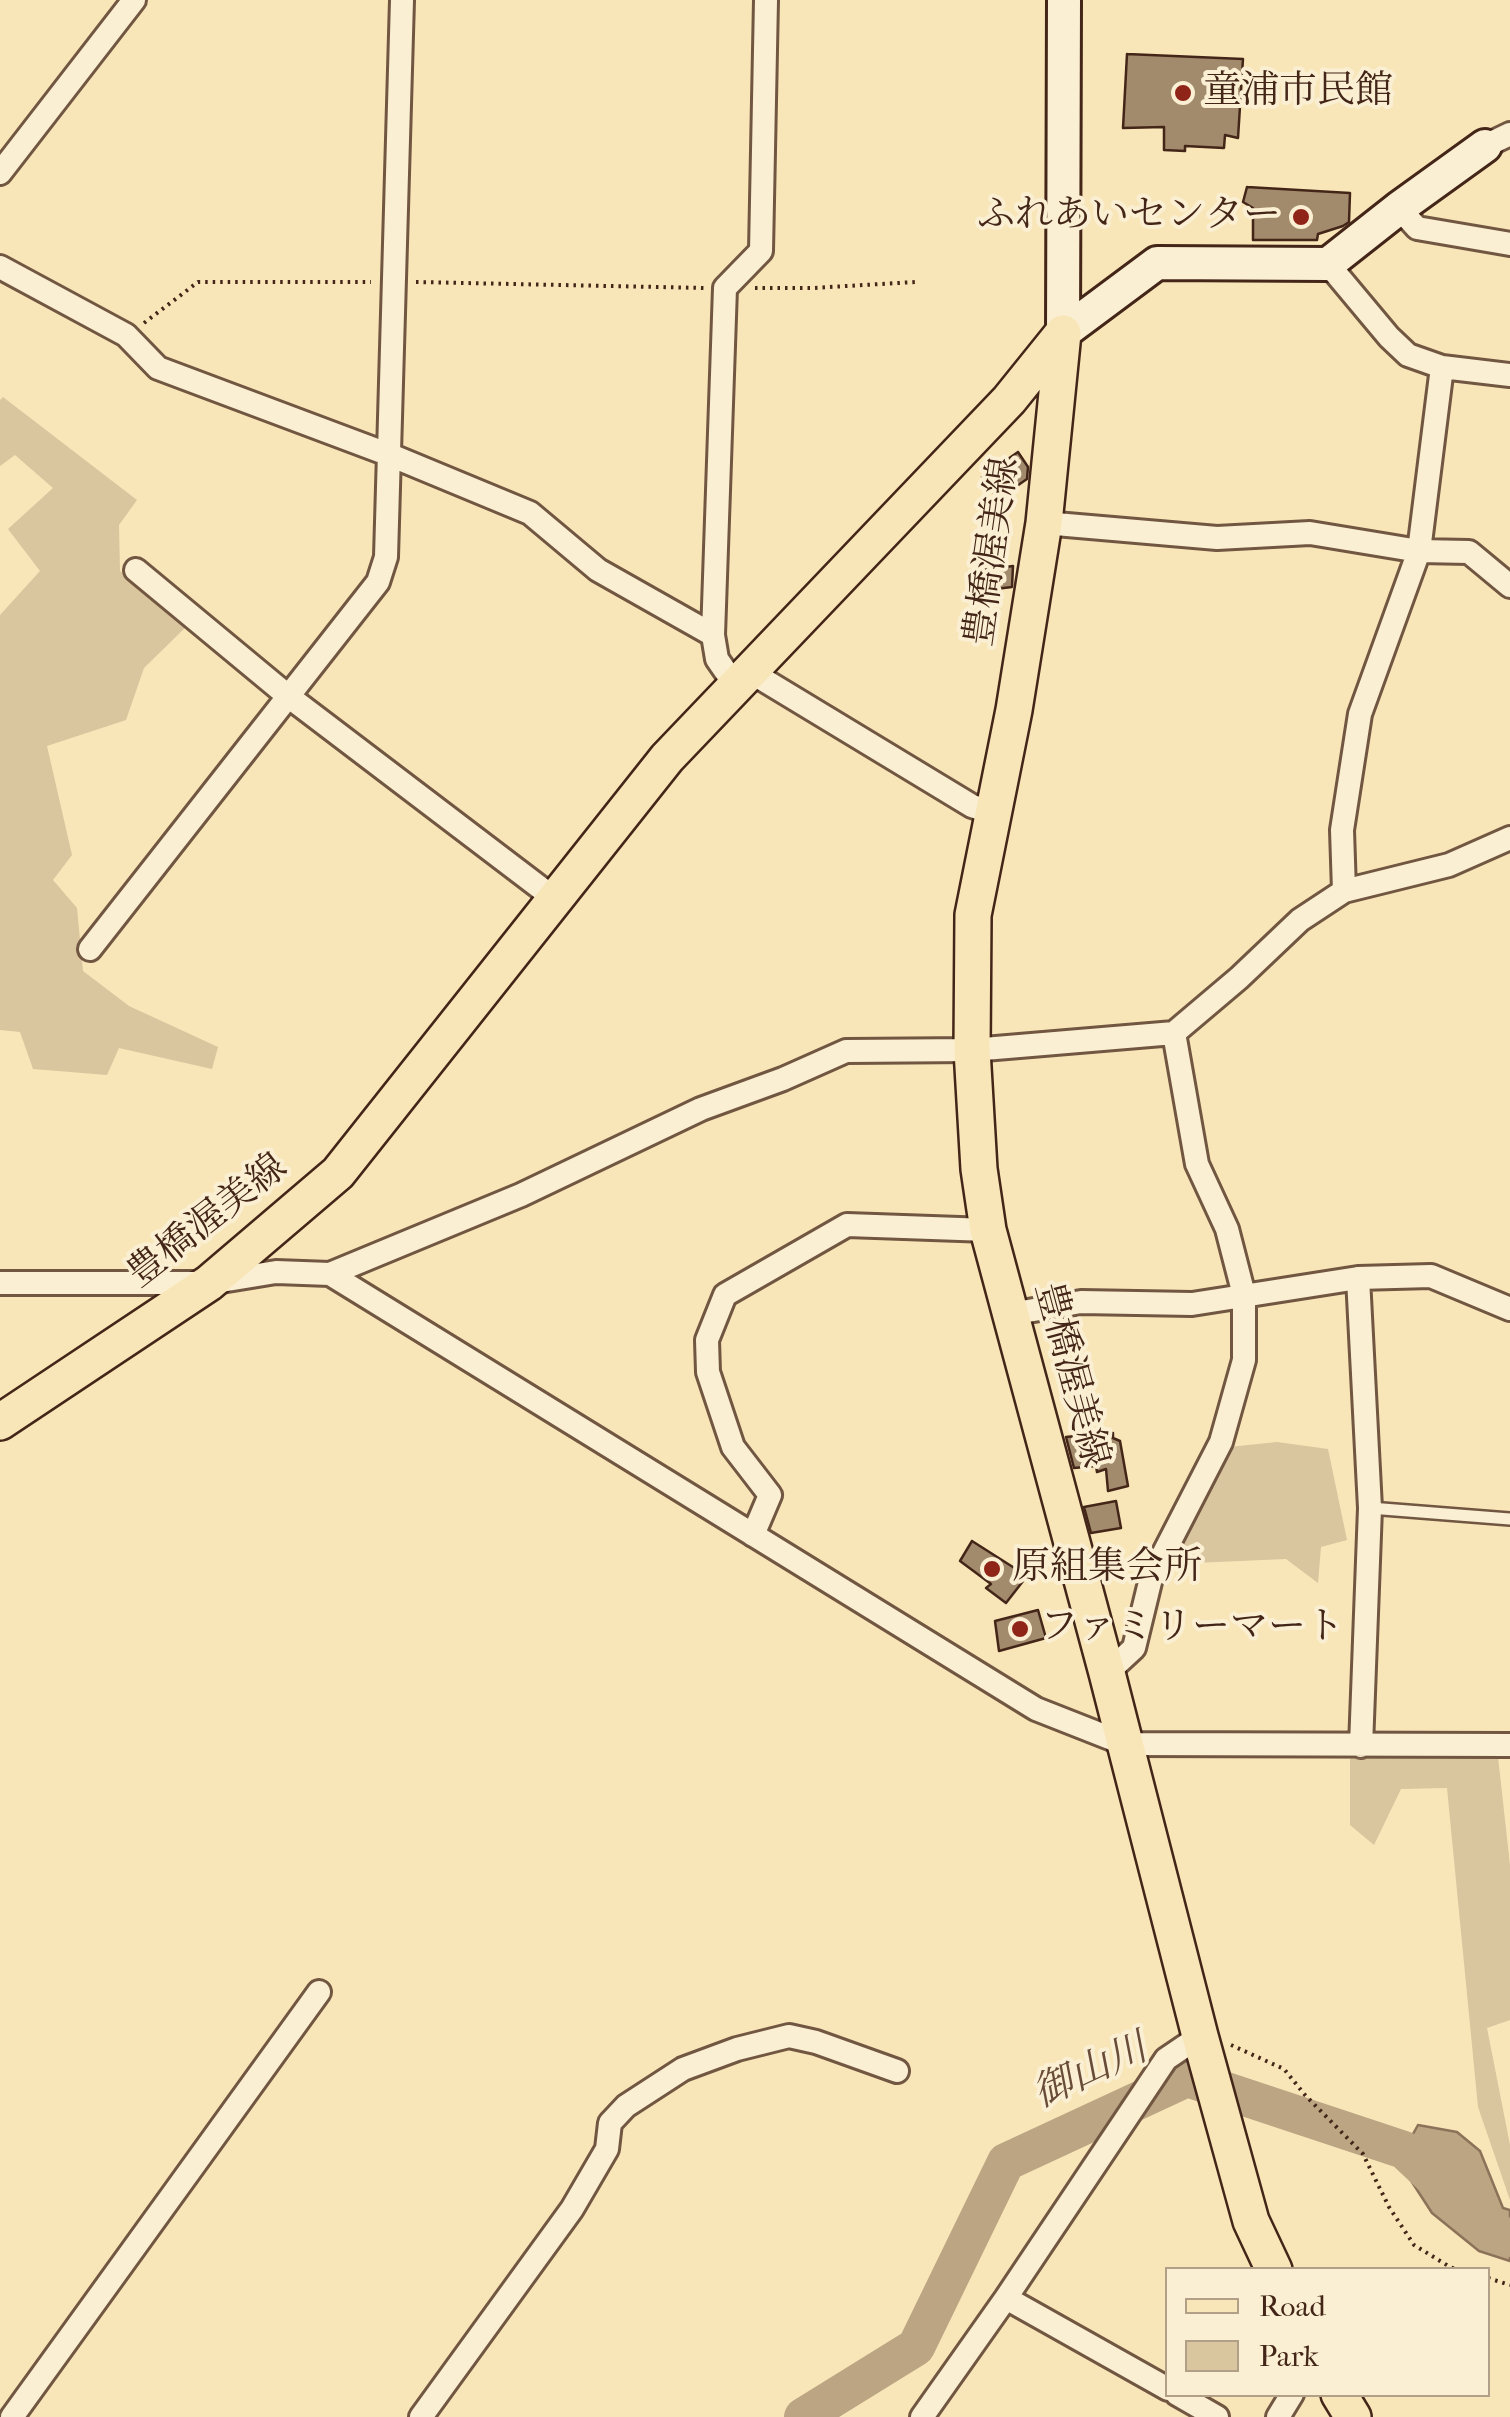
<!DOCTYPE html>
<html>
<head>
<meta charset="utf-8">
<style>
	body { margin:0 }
	#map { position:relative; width:1510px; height:2417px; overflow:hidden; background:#f8e6b9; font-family:"IM FELL French Canon",serif }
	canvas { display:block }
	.legend { position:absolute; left:1165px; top:2267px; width:325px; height:130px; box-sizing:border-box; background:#faefd2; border:2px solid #b19f88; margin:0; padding:12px 18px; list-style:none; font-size:30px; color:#442619 }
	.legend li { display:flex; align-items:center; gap:20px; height:50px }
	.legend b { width:50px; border:2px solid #b19f88 }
</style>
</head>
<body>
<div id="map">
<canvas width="1510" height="2417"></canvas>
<ul class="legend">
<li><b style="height:12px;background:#f8e6b9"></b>Road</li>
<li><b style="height:28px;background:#d9c59e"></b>Park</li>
</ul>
</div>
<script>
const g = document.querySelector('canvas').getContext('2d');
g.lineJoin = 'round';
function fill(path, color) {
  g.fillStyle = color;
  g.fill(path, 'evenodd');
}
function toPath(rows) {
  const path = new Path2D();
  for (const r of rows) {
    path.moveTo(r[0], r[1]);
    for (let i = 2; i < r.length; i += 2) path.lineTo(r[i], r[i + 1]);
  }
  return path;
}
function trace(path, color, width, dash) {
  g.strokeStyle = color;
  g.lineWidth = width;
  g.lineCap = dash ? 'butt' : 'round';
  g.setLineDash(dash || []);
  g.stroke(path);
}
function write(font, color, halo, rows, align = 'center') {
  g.font = font + ' "IM FELL French Canon","Noto Serif JP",serif';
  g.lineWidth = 8;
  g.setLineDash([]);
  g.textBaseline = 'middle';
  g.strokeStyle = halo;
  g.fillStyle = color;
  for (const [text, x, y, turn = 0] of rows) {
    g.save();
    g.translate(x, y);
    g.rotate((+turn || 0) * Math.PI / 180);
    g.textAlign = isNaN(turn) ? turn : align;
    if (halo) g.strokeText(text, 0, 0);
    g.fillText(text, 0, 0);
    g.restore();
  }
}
fill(toPath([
	[3,397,137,500,119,525,120,571,191,622,144,668,126,720,47,746,72,855,53,880,77,908,83,971,129,1006,218,1047,212,1069,119,1048,107,1075,33,1069,20,1032,0,1030,0,615,40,571,8,529,53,488,15,455,0,466,0,400],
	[1277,1442,1328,1449,1347,1540,1321,1547,1318,1583,1286,1559,1171,1564,1229,1447],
	[1497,1748,1510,1865,1510,2020,1487,2028,1510,2145,1510,2200,1478,2107,1447,1788,1401,1789,1374,1845,1350,1825,1350,1759]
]), '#d9c59e');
const water = toPath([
	[1418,2125,1457,2132,1480,2151,1503,2208,1510,2210,1510,2261,1479,2251,1432,2213,1410,2179,1404,2150,1418,2125]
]);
fill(water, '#bba583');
trace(water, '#8b7259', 2.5);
trace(toPath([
	[803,2417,916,2347,1006,2162,1187,2078,1404,2150,1489,2230,1510,2238]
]), '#bba583', 38);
const building = toPath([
	[1127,54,1243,59,1238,138,1225,135,1224,148,1185,146,1185,151,1164,150,1164,127,1123,128,1127,54],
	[1247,187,1350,193,1349,222,1343,226,1318,234,1317,240,1253,240,1253,208,1243,202,1247,187],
	[1018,452,1028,467,1027,479,998,499,982,477,1018,452],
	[1013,566,1012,587,971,592,968,572,1013,566],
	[1113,1433,1113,1438,1120,1441,1128,1486,1108,1491,1106,1469,1097,1472,1096,1466,1074,1468,1066,1437,1076,1436,1077,1439,1113,1433],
	[1116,1501,1121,1528,1091,1533,1084,1507,1116,1501],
	[972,1541,1027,1576,1006,1603,986,1588,991,1584,960,1561,972,1541],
	[1038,1610,1046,1638,999,1651,995,1621,1038,1610]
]);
fill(building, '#a28a6c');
trace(building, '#442619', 2.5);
const lane = toPath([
	[1370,1508,1510,1519]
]);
const street = toPath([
	[1485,146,1510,134],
	[0,173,134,0],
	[1399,208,1417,228,1510,244],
	[1328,264,1389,337,1408,355,1442,367,1510,375],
	[0,267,126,335,158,368,390,455,530,513,598,570,713,635,717,659,735,685],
	[1044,523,1217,538,1310,533,1419,551,1469,552,1510,586],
	[136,570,288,696,555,899],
	[713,635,725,288,761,251,766,0],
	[749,671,972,806,993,813],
	[1344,891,1342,830,1360,714,1419,551,1442,367],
	[90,949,378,582,386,557,402,0],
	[330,1274,521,1195,701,1109,783,1079,846,1051,972,1050,1174,1033,1239,978,1300,920,1344,891,1449,865,1510,838],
	[1358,1278,1370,1508,1361,1746],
	[0,1283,209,1283,276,1272,330,1274,1036,1709,1125,1744,1510,1745],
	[1010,1314,1081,1302,1192,1304,1358,1278,1431,1276,1510,1309],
	[753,1535,770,1495,733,1447,708,1372,707,1340,725,1295,847,1225,988,1230],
	[1107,1673,1134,1648,1151,1578,1221,1442,1244,1360,1244,1295,1227,1229,1197,1164,1174,1033],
	[1006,2298,1168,2389],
	[1177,2394,1217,2417],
	[12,2417,319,1992],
	[421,2417,572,2209,607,2149,610,2123,626,2106,683,2069,737,2049,789,2036,816,2042,897,2071],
	[922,2417,1006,2298,1166,2059,1200,2036],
	[1278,2417,1292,2394]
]);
const secondary = toPath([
	[1063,333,1157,263,1328,264,1399,208,1485,146],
	[1063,333,1064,0]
]);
const primary = toPath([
	[1063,333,1044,523,1014,710,973,915,972,1050,979,1169,988,1230,1107,1673,1200,2036,1251,2221,1274,2270],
	[0,1422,209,1283,338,1173,667,758,1009,400,1063,333],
	[1339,2394,1353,2417]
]);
trace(lane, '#715641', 16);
trace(street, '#715641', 28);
trace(secondary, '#442619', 38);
trace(primary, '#442619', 40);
trace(toPath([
	[416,282,706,288],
	[755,288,813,288,915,282],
	[144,323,198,282,371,282],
	[1231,2045,1284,2069,1305,2095,1363,2154,1389,2207,1414,2245,1450,2267,1458,2270],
	[1488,2278,1510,2285]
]), '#442619', 4, [2.5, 5]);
trace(lane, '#faefd2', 11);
trace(street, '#faefd2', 22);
trace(secondary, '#faefd2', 32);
trace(primary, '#f8e6b9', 35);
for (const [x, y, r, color] of [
	[1183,93,10,"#8f2418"],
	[1301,217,10,"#8f2418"],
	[992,1569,10,"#8f2418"],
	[1020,1629,10,"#8f2418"]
]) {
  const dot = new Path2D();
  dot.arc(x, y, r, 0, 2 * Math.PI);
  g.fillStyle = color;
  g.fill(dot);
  trace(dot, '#faefd2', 4);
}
write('38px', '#442619', '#faefd2', [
	["童浦市民館",1203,93],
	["ふれあいセンター",1281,217,"right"],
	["原組集会所",1012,1569],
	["ファミリーマート",1040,1629]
], 'left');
write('38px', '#442619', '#faefd2', [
	["豊橋渥美線",994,552,-82],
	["豊橋渥美線",208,1222,-38],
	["豊橋渥美線",1070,1375,75]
]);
write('italic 40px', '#684c39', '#faefd2', [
	["御山川",1091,2073,-25]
]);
</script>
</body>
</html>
